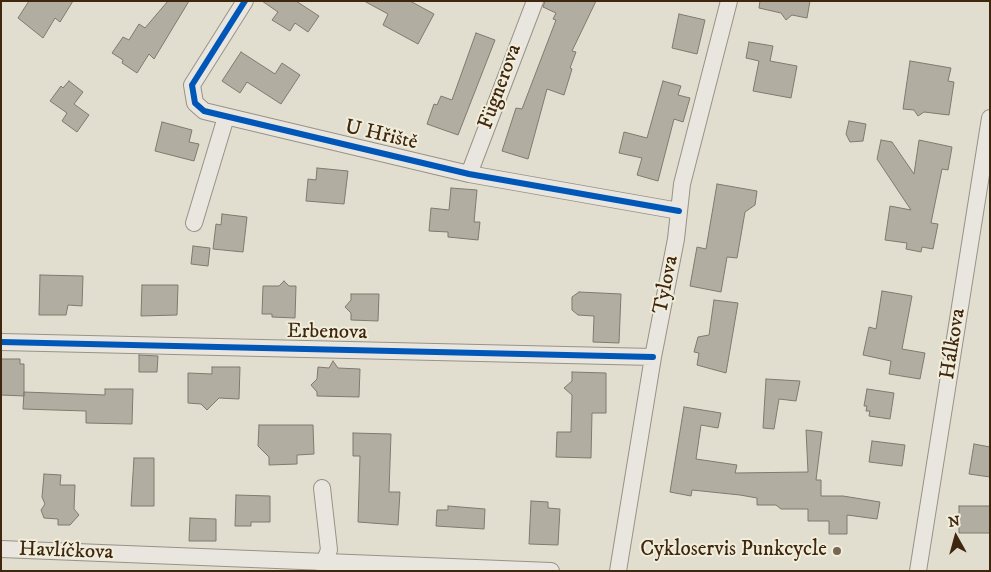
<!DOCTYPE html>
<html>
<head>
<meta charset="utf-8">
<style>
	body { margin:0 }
	#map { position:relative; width:991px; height:572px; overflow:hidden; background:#e2decf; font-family:"IM FELL DW Pica",serif }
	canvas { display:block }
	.frame { position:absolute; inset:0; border:2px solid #3f260f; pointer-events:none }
	.north { position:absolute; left:931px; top:512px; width:50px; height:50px; -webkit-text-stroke:4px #f1eddb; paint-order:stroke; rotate:353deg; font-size:14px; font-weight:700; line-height:20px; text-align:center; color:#3f260f }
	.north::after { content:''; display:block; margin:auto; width:18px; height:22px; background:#3f260f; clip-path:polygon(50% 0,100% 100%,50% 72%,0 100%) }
</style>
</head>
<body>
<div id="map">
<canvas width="991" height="572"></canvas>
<div class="frame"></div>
<div class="north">N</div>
</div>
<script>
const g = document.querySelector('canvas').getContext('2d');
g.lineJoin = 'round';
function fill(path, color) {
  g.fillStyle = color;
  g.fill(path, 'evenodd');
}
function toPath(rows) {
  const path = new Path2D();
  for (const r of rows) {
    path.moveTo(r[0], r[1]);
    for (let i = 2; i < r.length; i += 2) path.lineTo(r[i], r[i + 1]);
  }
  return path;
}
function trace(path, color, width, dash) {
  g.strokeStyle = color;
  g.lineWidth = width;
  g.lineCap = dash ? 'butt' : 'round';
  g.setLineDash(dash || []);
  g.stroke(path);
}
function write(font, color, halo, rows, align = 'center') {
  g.font = font + ' "IM FELL DW Pica",serif';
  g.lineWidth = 4;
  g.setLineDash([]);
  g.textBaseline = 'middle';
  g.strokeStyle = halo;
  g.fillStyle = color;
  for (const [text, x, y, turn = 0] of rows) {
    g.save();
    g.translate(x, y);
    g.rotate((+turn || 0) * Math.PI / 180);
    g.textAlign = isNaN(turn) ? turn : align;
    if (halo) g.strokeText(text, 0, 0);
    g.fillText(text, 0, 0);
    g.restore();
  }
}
const building = toPath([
	[29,1,73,1,60,22,55,18,43,38,18,18,29,1],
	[168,1,189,1,154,59,149,54,137,73,122,63,123,60,112,53,123,37,129,40,139,24,145,28,168,1],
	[262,1,296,1,319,16,308,32,295,23,290,31,272,20,278,12,262,1],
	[364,1,410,1,434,14,418,44,383,25,388,14,364,1],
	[545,1,596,1,572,51,576,52,570,68,572,69,564,95,547,89,528,159,502,151,516,108,522,109,556,20,553,19,556,13,543,7,545,1],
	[760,1,810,1,807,18,792,15,786,20,781,13,759,8,760,1],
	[679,14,705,20,697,54,672,48,679,14],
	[476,33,495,40,458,135,427,124,434,104,437,105,441,96,452,100,476,33],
	[749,42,773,46,770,61,797,66,791,98,753,91,759,61,746,58,749,42],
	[241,52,275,74,282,63,300,75,281,104,247,82,240,93,222,81,241,52],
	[910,61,951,68,948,81,954,82,949,115,924,112,918,116,914,110,903,109,910,61],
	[69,81,83,92,74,104,89,115,77,132,62,121,67,113,50,101,61,86,63,88,69,81],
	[663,81,681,86,678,95,690,98,683,122,674,119,658,181,637,175,642,158,619,153,624,132,647,138,663,81],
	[849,121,866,124,863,141,850,142,846,134,849,121],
	[162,122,192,130,189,142,199,144,194,161,155,151,162,122],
	[881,140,892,142,914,174,919,140,952,147,948,170,942,169,931,223,938,224,933,249,922,247,921,252,906,249,907,243,885,240,890,206,911,210,877,159,881,140],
	[317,168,348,171,344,204,306,201,308,179,316,180,317,168],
	[717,184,757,191,755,205,745,212,737,258,727,257,721,292,690,286,697,247,706,249,717,184],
	[451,188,477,190,474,222,480,222,478,240,448,237,448,232,429,231,431,208,449,210,451,188],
	[222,214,247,217,243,252,213,249,216,224,221,225,222,214],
	[193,246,210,248,208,266,191,264,193,246],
	[40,275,83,276,82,306,68,305,66,315,39,315,40,275],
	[284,281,289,286,296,286,295,318,272,317,272,314,262,314,263,286,279,286,284,281],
	[142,285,178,285,177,315,141,316,142,285],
	[882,291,912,296,902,349,925,353,920,379,889,374,891,361,863,355,869,327,876,329,882,291],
	[579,292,621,294,619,343,593,342,594,316,578,315,572,310,572,297,579,292],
	[351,294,379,294,378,321,351,320,351,313,345,307,351,300,351,294],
	[714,300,738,303,726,373,697,365,699,353,694,352,698,337,709,335,714,300],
	[139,355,158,356,157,372,139,372,139,355],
	[1,359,20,359,20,364,24,364,24,396,1,395,1,359],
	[333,361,338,368,360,369,359,397,317,396,317,392,311,385,317,379,318,367,329,368,333,361],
	[212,367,240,367,239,399,219,398,207,410,201,404,188,403,188,373,212,374,212,367],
	[572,372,606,373,606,413,592,413,591,458,556,457,557,432,571,432,572,395,564,388,572,381,572,372],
	[766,379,800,381,796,401,779,399,774,429,763,428,766,379],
	[105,389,133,389,132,424,86,423,86,411,23,409,24,392,105,395,105,389],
	[867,389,894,393,890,419,869,416,870,411,866,411,867,406,864,406,867,389],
	[684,407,721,413,718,428,701,425,696,459,737,465,735,473,808,472,806,430,822,432,816,480,821,480,821,496,843,496,880,502,877,519,847,515,847,534,829,534,829,521,808,521,808,509,781,509,776,505,757,505,757,498,740,495,692,490,691,496,670,492,684,407],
	[259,425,313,425,314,454,297,455,297,464,269,465,269,457,258,446,259,425],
	[353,433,391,434,389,492,400,492,398,525,358,522,360,456,353,456,353,433],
	[872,441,905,445,902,466,869,462,872,441],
	[974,444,990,447,990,477,969,474,974,444],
	[134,458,154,458,154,506,131,506,134,458],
	[44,474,61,475,60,485,75,485,74,509,79,515,70,525,58,525,58,519,44,518,41,510,45,504,42,497,44,474],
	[236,495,270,496,270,522,251,522,251,526,235,526,236,495],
	[531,501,548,502,548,508,560,509,558,545,529,544,531,501],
	[448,506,485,509,484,529,436,526,437,510,448,510,448,506],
	[959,506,990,506,990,533,959,533,959,506],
	[190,518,216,519,216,541,189,541,190,518]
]);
fill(building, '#b2ada1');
trace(building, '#80796e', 1);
const minor = toPath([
	[245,1,192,85,195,103,204,111,469,174,679,211],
	[469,174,535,1],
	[194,223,226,117],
	[1,342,653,357],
	[322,488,329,550,324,562,324,571],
	[1,549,551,571],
	[618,571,653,357,676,239,682,184,729,1],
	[918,571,990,118]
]);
trace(minor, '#989287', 18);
trace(minor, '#e9e6df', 16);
trace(toPath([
	[245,1,192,85,195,103,204,111,469,174,679,211],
	[1,342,653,357]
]), '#0057b8', 6);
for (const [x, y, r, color] of [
	[837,551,5,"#786652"]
]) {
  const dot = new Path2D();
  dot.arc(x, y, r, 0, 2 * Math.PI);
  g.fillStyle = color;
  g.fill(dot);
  trace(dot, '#f1eddb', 2);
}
write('21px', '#3f260f', '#f1eddb', [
	["Fügnerova",501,87,-70],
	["U Hřiště",381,136,13],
	["Tylova",667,285,-79],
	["Erbenova",327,333,1],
	["Hálkova",954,344,-81],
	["Havlíčkova",66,552,2]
]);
write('21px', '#3f260f', '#f1eddb', [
	["Cykloservis Punkcycle",827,551]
], 'right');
</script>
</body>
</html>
